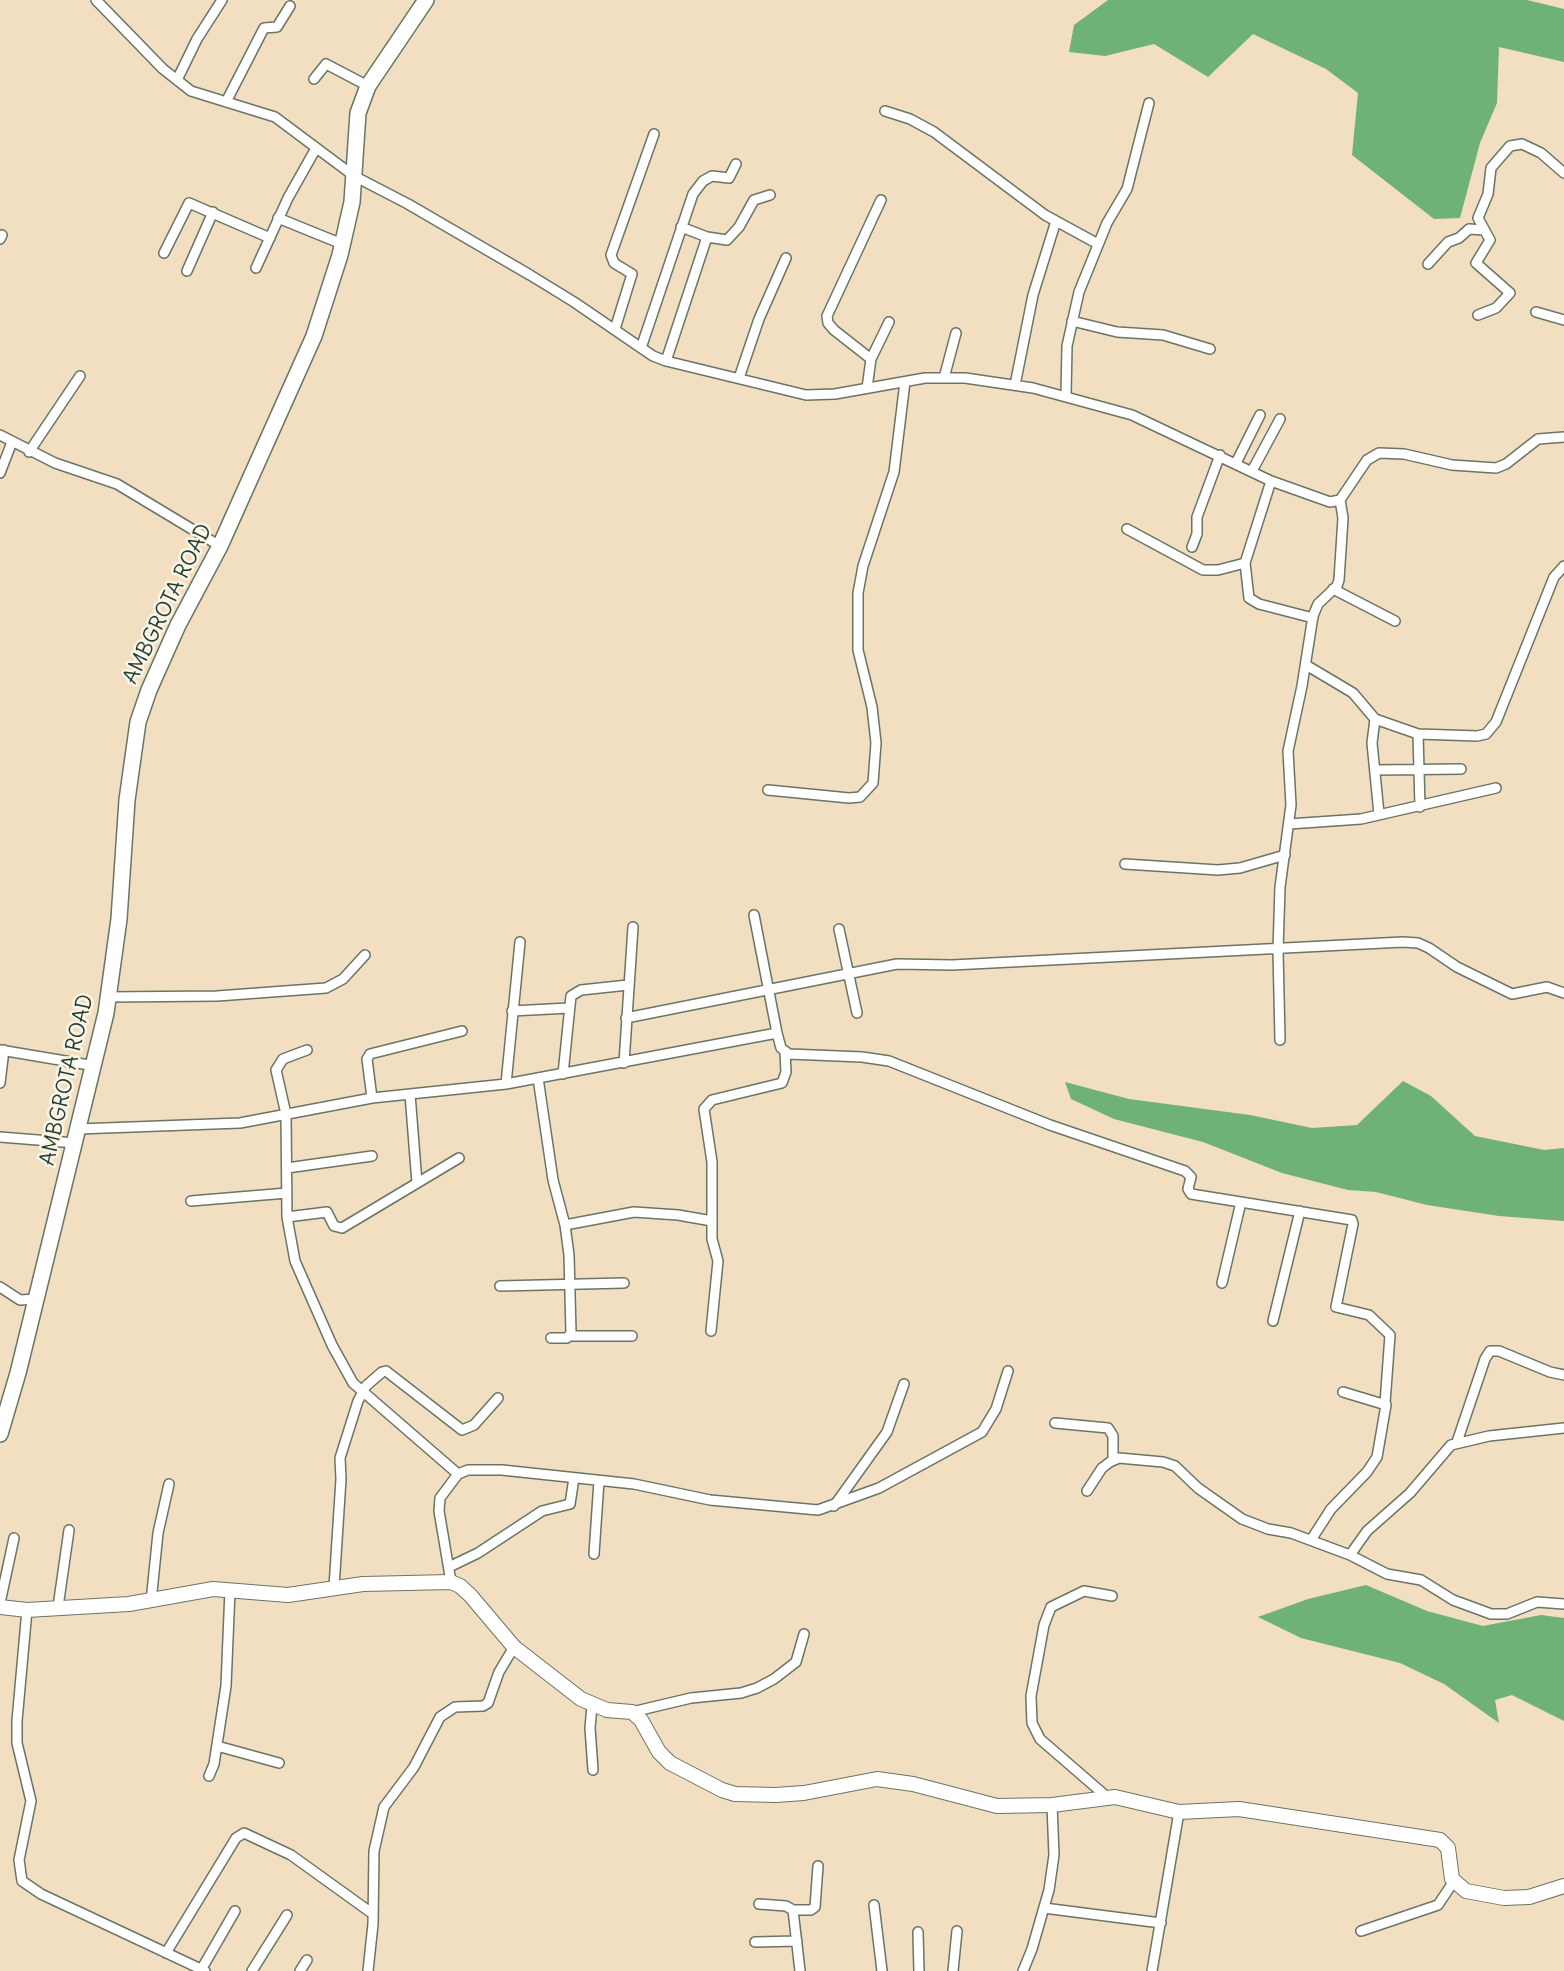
<!DOCTYPE html>
<html>
<head>
<meta charset="utf-8">
<style>
	body { margin:0 }
	canvas { display:block; background:#f2dec0 }
</style>
</head>
<body>
<canvas width="1564" height="1971"></canvas>
<script>
const g = document.querySelector('canvas').getContext('2d');
g.lineJoin = 'round';
function fill(path, color) {
  g.fillStyle = color;
  g.fill(path, 'evenodd');
}
function toPath(rows) {
  const path = new Path2D();
  for (const r of rows) {
    path.moveTo(r[0], r[1]);
    for (let i = 2; i < r.length; i += 2) path.lineTo(r[i], r[i + 1]);
  }
  return path;
}
function trace(path, color, width, dash) {
  g.strokeStyle = color;
  g.lineWidth = width;
  g.lineCap = dash ? 'butt' : 'round';
  g.setLineDash(dash || []);
  g.stroke(path);
}
function write(font, color, halo, rows, align = 'center') {
  g.font = font + ' Delius,sans-serif';
  g.lineWidth = 5;
  g.setLineDash([]);
  g.textBaseline = 'middle';
  g.strokeStyle = halo;
  g.fillStyle = color;
  for (const [text, x, y, turn = 0] of rows) {
    g.save();
    g.translate(x, y);
    g.rotate((+turn || 0) * Math.PI / 180);
    g.textAlign = isNaN(turn) ? turn : align;
    if (halo) g.strokeText(text, 0, 0);
    g.fillText(text, 0, 0);
    g.restore();
  }
}
fill(toPath([
	[1108,0,1527,0,1564,9,1564,62,1499,47,1497,103,1480,143,1460,218,1434,219,1352,155,1358,93,1326,69,1253,34,1208,77,1154,44,1105,56,1069,52,1074,25],
	[1403,1081,1431,1096,1475,1136,1544,1150,1564,1148,1564,1221,1499,1216,1427,1205,1376,1192,1348,1190,1282,1173,1203,1142,1114,1119,1071,1099,1065,1082,1129,1099,1250,1115,1312,1128,1357,1125],
	[1366,1585,1427,1611,1483,1626,1541,1615,1564,1618,1564,1721,1512,1695,1495,1700,1499,1723,1444,1684,1400,1663,1301,1638,1258,1617,1308,1599]
]), '#6eb276');
const street = toPath([
	[96,0,163,69,191,91,275,117,354,176,408,204,530,275,574,302,653,356,666,361,806,395,835,394,925,378,965,378,1033,388,1132,415,1271,481,1330,502,1340,500,1367,460,1379,453,1404,454,1452,465,1496,468,1506,464,1538,439,1564,437],
	[314,79,326,64,368,86],
	[177,80,197,39,222,0],
	[226,102,264,28,277,27,290,6],
	[885,111,910,119,934,132,1045,215,1098,244],
	[278,218,342,244],
	[681,227,707,237,727,240,739,227,754,200,770,195],
	[0,239,2,235],
	[164,253,189,203,270,238],
	[1428,264,1448,242,1459,238,1469,229,1484,230],
	[256,268,288,198,315,150],
	[187,271,213,212],
	[1536,312,1564,320],
	[1478,315,1496,308,1510,293,1476,263,1490,240,1478,218,1488,194,1491,168,1510,146,1522,144,1541,153,1564,173],
	[1072,321,1117,332,1163,335,1210,349],
	[615,329,632,274,614,263,611,255,654,134],
	[641,348,693,194,703,181,712,176,729,178,736,164],
	[871,359,834,330,828,323,827,316,881,200],
	[666,361,707,237],
	[739,378,759,319,786,258],
	[944,378,956,333],
	[1015,385,1033,295,1056,221],
	[867,388,871,359,889,322],
	[1066,395,1067,346,1079,292,1107,223,1127,189,1149,103],
	[0,435,55,463,117,484,220,546],
	[29,452,80,376],
	[1236,463,1260,415],
	[1252,471,1280,419],
	[0,473,12,442],
	[1271,481,1245,563,1249,598,1259,604,1313,618],
	[1127,529,1203,570,1218,570,1245,563],
	[1192,547,1197,534,1197,517,1220,455],
	[1333,589,1395,621],
	[1306,665,1353,693,1375,719,1418,734,1477,736,1486,734,1496,722,1554,577,1564,566],
	[1375,719,1372,743,1379,814],
	[1418,734,1420,807],
	[1375,770,1461,769],
	[768,790,849,798,860,797,873,783,876,743,872,707,858,650,858,593,863,566,894,472,905,382],
	[1289,824,1361,819,1496,788],
	[1125,864,1218,870,1240,868,1285,855],
	[754,915,777,1033,781,1048,789,1054,862,1057,889,1061,1050,1125,1185,1171,1191,1177,1188,1189,1191,1194,1352,1220,1353,1224,1336,1307,1369,1315,1390,1335,1385,1403],
	[839,929,857,1013],
	[108,997,217,996,326,988,343,979,365,955],
	[512,1011,569,1008],
	[626,1018,897,964,952,965,1403,942,1418,943,1429,948,1457,967,1512,994,1547,987,1564,993],
	[1280,1040,1278,950,1280,887,1291,805,1288,751,1302,686,1313,616,1318,604,1337,586,1339,580,1343,518,1340,500],
	[0,1050,95,1066],
	[307,1050,283,1059,276,1070,286,1114,287,1217,295,1261,332,1345,353,1383,458,1474],
	[624,1063,633,927],
	[563,1074,571,996,581,990,628,985],
	[538,1078,553,1180,565,1225,569,1255,571,1333,567,1338,551,1338],
	[0,1083,4,1050],
	[506,1084,520,942],
	[410,1094,417,1183],
	[372,1098,367,1059,370,1054,462,1031],
	[78,1129,240,1123,372,1098,506,1084,777,1033],
	[0,1137,75,1143],
	[287,1168,372,1156],
	[191,1201,287,1193],
	[287,1217,327,1212,334,1226,342,1228,459,1158],
	[565,1225,634,1212,678,1215,712,1221],
	[1222,1283,1241,1202],
	[500,1286,624,1283],
	[0,1287,20,1300,36,1299],
	[1273,1321,1300,1211],
	[711,1331,718,1261,712,1239,712,1162,704,1109,712,1100,782,1083,786,1072,785,1052],
	[569,1336,632,1336],
	[1055,1423,1108,1428,1113,1436,1113,1460],
	[1457,1442,1485,1359,1490,1351,1499,1351,1550,1372,1564,1375],
	[1087,1491,1102,1468,1110,1462,1119,1458,1163,1462,1175,1466,1198,1488,1242,1519,1268,1529,1291,1533,1350,1555,1367,1531,1410,1493,1451,1445,1489,1436,1564,1428],
	[834,1506,887,1432,904,1384],
	[1311,1540,1331,1509,1367,1472,1377,1457,1386,1405,1343,1392],
	[594,1554,599,1481],
	[1350,1555,1387,1574,1421,1580,1453,1600,1491,1614,1507,1614,1537,1602,1564,1604],
	[449,1567,478,1553,542,1511,570,1504,574,1478],
	[451,1582,439,1511,440,1498,458,1474,468,1470,502,1470,634,1484,710,1500,818,1510,879,1488,982,1432,996,1409,1008,1371],
	[334,1587,341,1479,340,1458,358,1401,366,1386,382,1372,386,1371,462,1430,474,1425,498,1398],
	[151,1602,158,1533,169,1484],
	[0,1603,14,1538],
	[58,1607,69,1530],
	[27,1610,17,1721,17,1743,31,1801,19,1860,22,1881,41,1894,205,1971],
	[592,1706,590,1728,593,1770],
	[632,1712,691,1698,741,1693,757,1688,774,1679,796,1662,804,1634],
	[217,1746,279,1763],
	[209,1776,214,1764,226,1686,230,1590],
	[1107,1797,1040,1739,1032,1723,1031,1696,1044,1625,1051,1607,1084,1591,1112,1596],
	[759,1904,786,1906,793,1910,800,1971],
	[874,1905,882,1971],
	[1044,1908,1161,1923],
	[793,1910,811,1910,815,1907,818,1866],
	[1361,1931,1438,1905,1454,1881],
	[918,1932,919,1971],
	[755,1942,797,1941],
	[166,1953,236,1838,244,1833,291,1855,373,1914],
	[201,1970,235,1911],
	[252,1971,287,1915],
	[300,1971,307,1960],
	[368,1971,373,1924,374,1851,384,1807,414,1767,440,1717,455,1707,483,1706,488,1703,499,1672,514,1647],
	[953,1971,957,1931],
	[1023,1971,1032,1949,1049,1890,1054,1855,1052,1805],
	[1152,1971,1179,1812]
]);
const secondary = toPath([
	[0,1607,27,1610,129,1604,213,1589,288,1595,363,1584,451,1582,460,1586,470,1595,514,1647,581,1699,607,1710,632,1712,641,1720,659,1752,670,1763,722,1790,735,1794,776,1795,804,1793,877,1779,913,1784,997,1806,1052,1805,1115,1797,1179,1812,1239,1809,1440,1840,1448,1848,1452,1879,1466,1891,1504,1898,1529,1897,1564,1886]
]);
const primary = toPath([
	[0,1434,18,1373,106,1013,119,919,127,800,138,722,149,690,178,625,220,546,314,336,340,255,352,202,358,113,368,86,426,0]
]);
trace(street, '#697565', 12);
trace(secondary, '#697565', 16);
trace(primary, '#697565', 18);
trace(street, '#fff', 9);
trace(secondary, '#fff', 14);
trace(primary, '#fff', 15);
write('21px', '#1f3d34', '#fcf5e5', [
	["AMBGROTA ROAD",168,604,-64],
	["AMBGROTA ROAD",67,1080,-77]
]);
</script>
</body>
</html>
